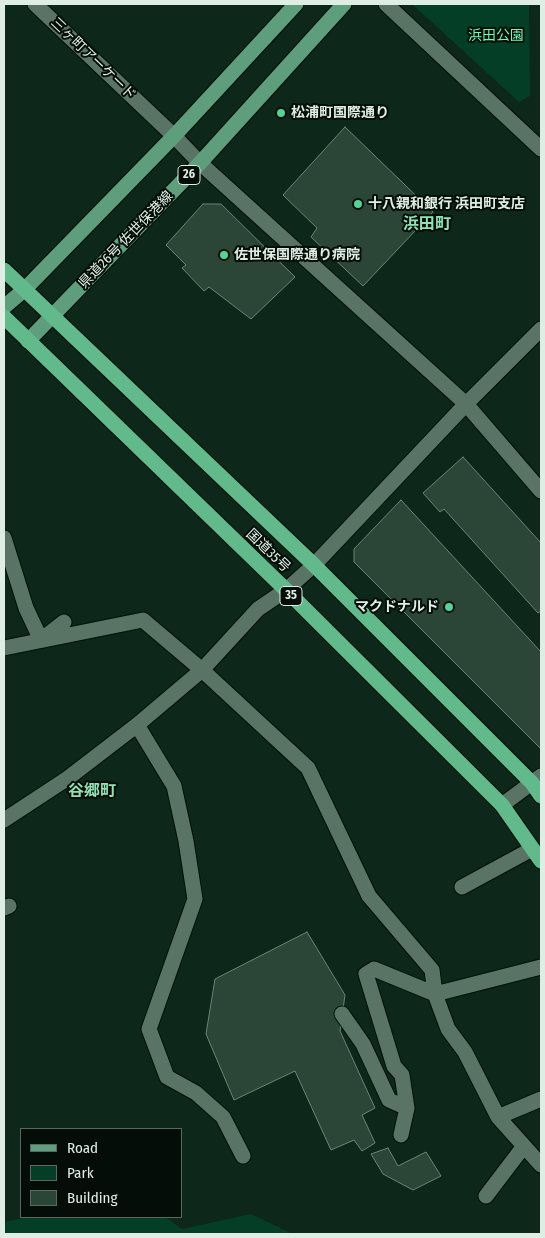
<!DOCTYPE html>
<html>
<head>
<meta charset="utf-8">
<style>
	body { margin:0 }
	#map { position:relative; width:545px; height:1238px; overflow:hidden; background:#0d271a; font-family:"Fira Sans Condensed",sans-serif }
	canvas { display:block }
	.frame { position:absolute; inset:0; border:5px solid #dfeee5; pointer-events:none }
	.legend { position:absolute; left:20px; top:1128px; width:162px; height:90px; box-sizing:border-box; background:#040d07; border:1px solid #5c6760; margin:0; padding:6px 9px; list-style:none; font-size:15px; color:#dfeee5 }
	.legend li { display:flex; align-items:center; gap:10px; height:25px }
	.legend b { width:25px; border:1px solid #5c6760 }
</style>
</head>
<body>
<div id="map">
<canvas width="545" height="1238"></canvas>
<div class="frame"></div>
<ul class="legend">
<li><b style="height:6px;background:#5e9e7c"></b>Road</li>
<li><b style="height:14px;background:#053e26"></b>Park</li>
<li><b style="height:14px;background:#2b4536"></b>Building</li>
</ul>
</div>
<script>
const g = document.querySelector('canvas').getContext('2d');
g.lineJoin = 'round';
function fill(path, color) {
  g.fillStyle = color;
  g.fill(path, 'evenodd');
}
function toPath(rows) {
  const path = new Path2D();
  for (const r of rows) {
    path.moveTo(r[0], r[1]);
    for (let i = 2; i < r.length; i += 2) path.lineTo(r[i], r[i + 1]);
  }
  return path;
}
function trace(path, color, width, dash) {
  g.strokeStyle = color;
  g.lineWidth = width;
  g.lineCap = dash ? 'butt' : 'round';
  g.setLineDash(dash || []);
  g.stroke(path);
}
function write(font, color, halo, rows, align = 'center') {
  g.font = font + ' "Fira Sans Condensed","Noto Sans JP",sans-serif';
  g.lineWidth = 4;
  g.setLineDash([]);
  g.textBaseline = 'middle';
  g.strokeStyle = halo;
  g.fillStyle = color;
  for (const [text, x, y, turn = 0] of rows) {
    g.save();
    g.translate(x, y);
    g.rotate((+turn || 0) * Math.PI / 180);
    g.textAlign = isNaN(turn) ? turn : align;
    if (halo) g.strokeText(text, 0, 0);
    g.fillText(text, 0, 0);
    g.restore();
  }
}
fill(toPath([
	[412,4,529,4,530,96,519,102],
	[251,1214,293,1234,4,1234,4,1222,28,1217,165,1217,182,1229]
]), '#053e26');
const building = toPath([
	[345,127,433,212,363,286,311,237,317,228,283,195,345,127],
	[203,204,221,204,295,277,251,319,209,287,204,291,182,268,186,265,166,245,203,204],
	[463,457,541,543,541,611,538,613,444,509,440,512,423,493,463,457],
	[401,500,541,652,541,749,354,562,354,549,401,500],
	[307,932,345,995,340,1031,375,1108,362,1115,375,1143,362,1151,354,1140,331,1150,295,1071,234,1100,206,1034,215,979,307,932],
	[388,1148,398,1166,426,1152,441,1176,413,1190,383,1174,371,1154,388,1148]
]);
fill(building, '#2b4536');
trace(building, '#6a8676', 1);
const minor = toPath([
	[35,4,174,136,200,163,466,404,541,491],
	[386,4,541,149],
	[4,538,26,608,41,640,64,622],
	[4,648,143,620,202,670,308,768,369,896,432,970,435,994,448,1029,465,1052,498,1117,541,1165],
	[137,725,174,786,186,841,195,899,149,1029,167,1077,196,1093,223,1117,243,1156],
	[502,805,541,776],
	[4,820,68,778,137,725,202,670,258,609,286,590,314,565,466,404,541,329],
	[462,887,532,849],
	[4,908,9,906],
	[342,1014,363,1044,389,1100,407,1108],
	[498,1117,541,1099],
	[401,1135,407,1108,402,1075,394,1066,366,974,374,969,435,994,541,967],
	[486,1196,524,1146]
]);
const major = toPath([
	[4,307,24,290,174,136,296,4],
	[28,341,200,163,344,4]
]);
const highway = toPath([
	[4,270,314,565,532,783,541,796],
	[4,317,286,590,502,805,541,861]
]);
trace(minor, '#000f05', 17);
trace(major, '#000f05', 17);
trace(highway, '#000f05', 17);
trace(minor, '#597464', 15);
trace(major, '#5e9e7c', 15);
trace(highway, '#62ba8c', 15);
for (const [x, y, r, color] of [
	[281,113,5,"#54d396"],
	[358,204,5,"#54d396"],
	[224,255,5,"#54d396"],
	[449,607,5,"#54d396"]
]) {
  const dot = new Path2D();
  dot.arc(x, y, r, 0, 2 * Math.PI);
  g.fillStyle = color;
  g.fill(dot);
  trace(dot, '#040d07', 2);
}
for (const [x, y, w] of [
	[189,175,22],
	[291,596,22]
]) {
  const box = new Path2D();
  box.roundRect(x - w / 2, y - 9.5, w, 19, 4);
  g.fillStyle = '#040d07';
  g.fill(box);
  trace(box, '#dfeee5', 1);
}
write('bold 12px', '#dfeee5', null, [
	["26",189,175],
	["35",291,596]
]);
write('14px', '#6dfbb5', '#040d07', [
	["浜田公園",496,36]
]);
write('14px', '#dfeee5', '#040d07', [
	["三ヶ町アーケード",93,59,44],
	["県道26号 佐世保港線",126,240,-46],
	["国道35号",268,551,44]
]);
write('bold 14px', '#dfeee5', '#040d07', [
	["松浦町国際通り",291,113],
	["十八親和銀行 浜田町支店",368,204],
	["佐世保国際通り病院",234,255],
	["マクドナルド",439,607,"right"]
], 'left');
write('bold 16px', '#92e1b5', '#040d07', [
	["浜田町",427,225],
	["谷郷町",92,792]
]);
</script>
</body>
</html>
